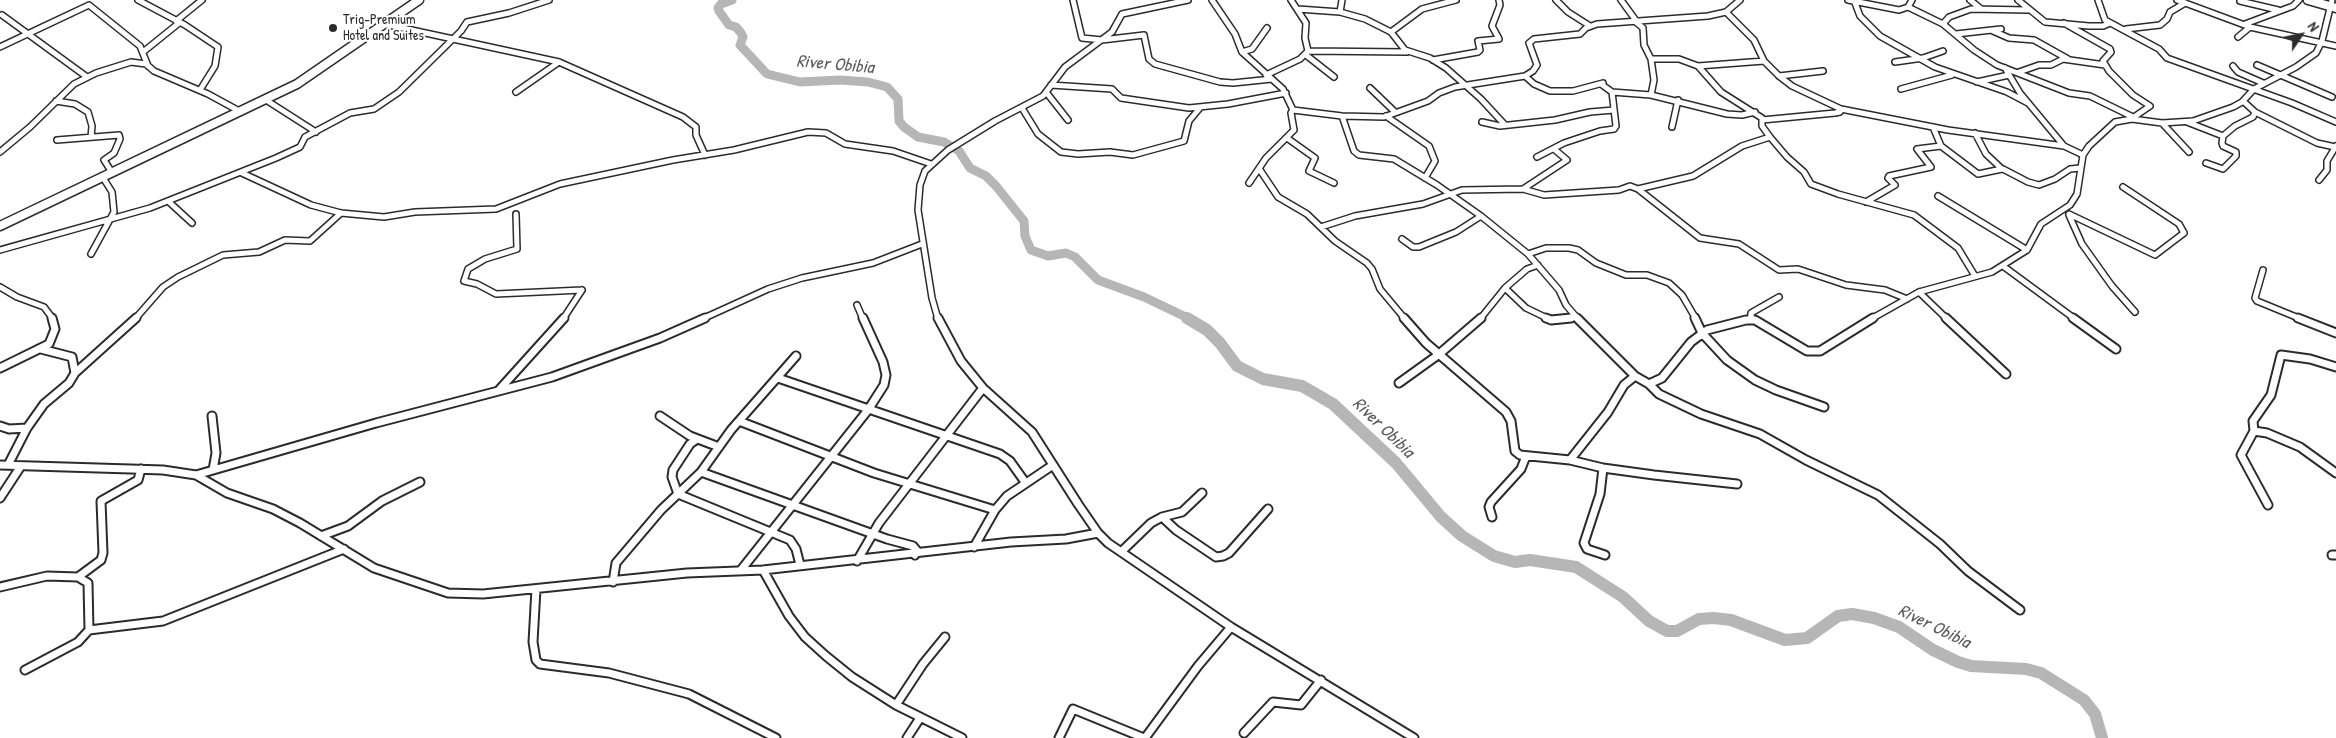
<!DOCTYPE html>
<html>
<head>
<meta charset="utf-8">
<style>
	body { margin:0 }
	#map { position:relative; width:2336px; height:738px; overflow:hidden; background:#fff; font-family:"Patrick Hand",sans-serif }
	canvas { display:block }
	.north { position:absolute; left:2276px; top:10px; width:50px; height:50px; -webkit-text-stroke:4px #fff; paint-order:stroke; rotate:56deg; font-size:14px; font-weight:700; line-height:20px; text-align:center; color:#2b2b2b }
	.north::after { content:''; display:block; margin:auto; width:18px; height:22px; background:#2b2b2b; clip-path:polygon(50% 0,100% 100%,50% 72%,0 100%) }
</style>
</head>
<body>
<div id="map">
<canvas width="2336" height="738"></canvas>
<div class="north">N</div>
</div>
<script>
const g = document.querySelector('canvas').getContext('2d');
g.lineJoin = 'round';
function toPath(rows) {
  const path = new Path2D();
  for (const r of rows) {
    path.moveTo(r[0], r[1]);
    for (let i = 2; i < r.length; i += 2) path.lineTo(r[i], r[i + 1]);
  }
  return path;
}
function trace(path, color, width, dash) {
  g.strokeStyle = color;
  g.lineWidth = width;
  g.lineCap = dash ? 'butt' : 'round';
  g.setLineDash(dash || []);
  g.stroke(path);
}
function write(font, color, halo, rows, align = 'center') {
  g.font = font + ' "Patrick Hand",sans-serif';
  g.lineWidth = 4;
  g.setLineDash([]);
  g.textBaseline = 'middle';
  g.strokeStyle = halo;
  g.fillStyle = color;
  for (const [text, x, y, turn = 0] of rows) {
    g.save();
    g.translate(x, y);
    g.rotate((+turn || 0) * Math.PI / 180);
    g.textAlign = isNaN(turn) ? turn : align;
    if (halo) g.strokeText(text, 0, 0);
    g.fillText(text, 0, 0);
    g.restore();
  }
}
trace(toPath([
	[732,0,721,4,718,8,719,11,729,25,736,27,741,33,743,37,740,45,767,74,800,82,840,80,868,82,887,87,898,99,899,121,904,127,918,137,944,142,959,151,970,168,986,176,996,186,1024,221,1025,236,1031,250,1048,256,1066,253,1075,257,1098,280,1144,297,1190,319]
]), '#b6b6b6', 9);
trace(toPath([
	[1187,318,1207,330,1220,343,1237,366,1263,379,1302,386,1333,404,1396,463,1441,517,1462,536,1494,556,1515,562,1530,560,1576,567,1623,597,1649,621,1667,631,1677,631,1699,619,1714,618,1731,620,1785,640,1807,638,1838,616,1852,614,1874,618,1899,627,1933,650,1958,662,1971,666,2026,669,2041,673,2084,700,2095,714,2102,738]
]), '#b6b6b6', 12);
const streetFar1 = toPath([
	[138,0,185,25,218,47,215,66,200,90],
	[1073,0,1082,38,1102,40,1144,35,1149,59,1155,64,1220,82,1233,83,1272,79],
	[1212,0,1235,34,1242,52,1283,89,1293,110,1291,113,1294,130,1266,158,1249,183],
	[1556,0,1568,12,1590,26],
	[1621,0,1637,22],
	[1848,0,1899,10,1908,7,1912,0],
	[1854,0,1860,16,1880,36,1935,67,2007,92,2028,103],
	[1970,0,1980,8],
	[2018,0,2045,22,2089,26,2103,26,2110,23],
	[2098,0,2105,20,2159,49,2167,58,2292,103,2336,122],
	[2177,0,2250,27,2336,46],
	[2240,1,2278,10],
	[1908,7,1943,24,1974,50,1997,65,2069,93,2090,96,2135,118],
	[1298,9,1340,12,1365,19,1391,32,1405,50,1430,58,1446,68,1481,99,1505,125],
	[1340,12,1342,0],
	[1726,12,1754,40,1764,61,1779,76,1792,86,1841,109,1948,130,2064,146],
	[2,15,87,77],
	[176,21,202,0],
	[1636,22,1643,28,1644,45,1651,59,1654,80,1651,95],
	[2064,23,2110,49,2111,52,2103,61,2109,71,2133,95,2150,106,2134,117],
	[384,24,559,62,516,92],
	[1943,24,1949,17,1971,9,2028,10],
	[2245,24,2293,6,2299,0],
	[2126,29,2160,25,2167,19,2170,12,2185,3],
	[1993,31,2009,38,2034,40,2068,59],
	[1391,32,1422,9,1456,0],
	[1956,34,2001,29],
	[2238,37,2250,27],
	[0,47,89,5,140,46,148,66],
	[1308,51,1407,52],
	[143,52,179,23],
	[1242,52,1252,49,1267,28],
	[1306,55,1334,77],
	[1651,59,1679,59,1698,66,1721,92,1762,118,1762,126,1770,137,1787,157,1804,172,1811,184,1838,194,1914,215,1958,248,1975,276],
	[1433,60,1478,52,1480,50,1478,41,1499,39,1492,26,1500,5,1499,0],
	[559,62,683,117,696,127,696,135,705,155],
	[1895,62,1923,58,1943,51],
	[2257,65,2332,97],
	[1698,66,1764,61],
	[2233,66,2238,72,2263,83],
	[2005,68,2020,93,2064,146,2083,155],
	[2019,72,2039,65,2051,65,2063,59,2105,65],
	[1266,75,1300,59,1308,51,1305,38,1306,23,1291,0],
	[1525,76,1534,84,1550,91,1573,91,1603,83],
	[1779,76,1823,71],
	[1977,82,2009,75],
	[1051,85,1112,89,1121,98,1189,108,1228,104,1286,93],
	[1370,88,1395,112],
	[1901,89,1952,75],
	[1046,92,1068,120],
	[1612,92,1651,95,1727,114,1742,115,1755,112],
	[266,100,316,132],
	[56,101,75,104,88,112,92,126,91,137],
	[1022,108,1038,134,1061,152,1078,154,1110,152,1133,155,1184,141,1189,121,1199,109],
	[1293,110,1342,116,1384,117,1428,101,1439,93,1455,87,1525,76,1533,71,1537,65,1529,43,1534,39,1580,34,1586,28,1597,24,1708,16,1726,12,1740,0],
	[2255,112,2317,143,2335,147],
	[1342,116,1354,151,1359,155,1394,159,1437,185,1481,216,1528,254,1559,290,1566,305,1578,319],
	[1386,116,1429,146,1435,161,1425,178],
	[1762,120,1835,113,1840,112,1841,109],
	[1482,122,1500,126,1555,120,1590,112,1614,110],
	[2187,122,2223,136],
	[2162,123,2189,152],
	[1672,127,1678,100],
	[1933,127,1941,146,1978,174,2002,169,1986,154,1975,133],
	[1287,138,1315,158,1309,171,1334,183],
	[57,140,119,135,120,139,114,153,104,160,111,171],
	[0,152,30,127,74,84,96,73,131,62,146,64,154,71,208,94,241,112],
	[1537,157,1564,143,1600,131,1614,129,1616,126,1612,92,1601,84],
	[2206,163,2223,169,2236,156,2236,152,2223,146,2222,143,2223,136,2235,126,2253,117,2255,112,2243,101],
	[2003,169,2028,182,2039,185,2055,179,2070,169,2080,168],
	[1260,170,1278,197,1307,214,1335,241,1367,263,1372,269,1380,289,1405,319],
	[242,173,311,205,341,213,384,217,415,212,496,209,560,184,673,160,734,150,808,132,826,133,845,144,893,151,931,164],
	[2319,180,2327,170,2327,161,2336,146],
	[1523,189,1567,160,1554,149],
	[1638,189,1693,176,1742,146,1770,137],
	[1938,196,2027,250],
	[168,201,192,223],
	[1866,202,1895,185,1888,178,1889,176,1931,167,1917,149,1941,146],
	[516,214,517,249,485,259,468,269,464,281,477,284,496,294,582,290],
	[2069,214,2155,255,2184,233,2179,224,2123,187],
	[2069,215,2082,244,2112,286,2135,312],
	[1321,227,1355,216,1423,204,1462,190,1523,189,1544,195,1619,190,1630,186,1638,189,1700,238,1739,244,1779,270,1798,269,1846,285,1885,290,1907,299],
	[1402,239,1413,247,1419,247,1456,232,1481,216],
	[0,250,150,208,276,158,300,147,305,137,350,113,374,109,399,92,461,31,467,22,509,13,549,0],
	[91,254,114,212,112,192,102,176],
	[1528,254,1546,248,1569,248,1578,250,1596,263,1626,275,1647,275,1669,283,1682,295,1696,319],
	[2003,266,2075,319],
	[2263,270,2255,298,2257,301,2301,319],
	[0,287,17,297,44,307,53,319],
	[1505,288,1526,308,1549,319],
	[1919,292,1947,319],
	[857,305,863,319],
	[135,319,163,287,178,277,223,255,259,252,285,240,310,241,341,213],
	[563,319,582,290],
	[702,319,768,289,802,278,873,263,922,244],
	[938,319,932,298,918,210,920,185,925,171,948,150,995,121,1043,96,1065,67,1112,32,1122,14,1188,0],
	[1480,319,1505,288,1527,269,1538,265],
	[1561,319,1576,317],
	[1751,319,1751,313,1779,297],
	[1871,319,1919,292,1992,272,2027,250,2041,224,2070,205,2077,194,2083,155,2089,146,2115,122,2132,119,2162,123,2193,121,2233,107,2242,102,2254,89,2296,67,2316,53,2322,41,2332,0]
]);
const street = toPath([
	[938,318,961,361,983,388,1032,432,1078,504,1098,533,1108,543,1231,627,1414,738],
	[1404,318,1426,343,1506,412,1511,421,1515,451,1520,455,1570,460,1603,468,1654,475,1737,484],
	[1546,318,1551,320,1571,318],
	[1577,318,1635,376,1649,384,1662,378,1691,342,1707,330,1746,320,1755,320,1807,351,1820,351,1873,318],
	[1695,318,1702,333,1727,360,1755,380,1776,390,1824,407],
	[1751,318,1751,320],
	[1946,318,2006,374],
	[2073,318,2116,349],
	[2298,318,2336,333],
	[0,368,49,344,55,329,52,318],
	[75,373,136,318],
	[778,378,1000,454,1010,461,1025,482],
	[1399,383,1438,355,1481,318],
	[1649,384,1659,394,1701,414,1760,434,1806,460,1878,495,1940,544,1968,571,2020,610],
	[499,390,564,318],
	[212,416,216,453,213,470],
	[660,416,690,436,719,447],
	[739,421,874,473,995,510],
	[0,426,9,429,27,428],
	[2254,431,2267,433,2300,447,2336,473],
	[697,439,690,444,673,470,672,477,678,494,790,540,796,549,800,565],
	[1570,460,1608,412,1624,385,1635,376],
	[0,465,163,470,196,475,376,423,552,377,660,338,705,318],
	[8,465,27,428,44,404,69,383,75,373,72,357,41,349],
	[1603,468,1600,494,1584,543,1587,549,1605,555],
	[701,472,887,539,913,546,917,551,915,555],
	[196,475,227,493,273,509,300,523,374,568,448,593,483,594,687,573,763,570,1011,542,1066,539,1098,533],
	[0,498,21,466],
	[2268,505,2241,455,2254,431,2253,421,2271,395,2281,355,2310,359,2336,367],
	[1162,517,1182,512,1202,493],
	[1492,517,1489,507,1491,502,1521,469,1526,456],
	[321,536,348,526,382,501,420,482],
	[974,547,995,510,1007,496,1053,465],
	[1121,552,1151,523,1162,517,1176,530,1216,557,1223,556,1229,553,1268,509],
	[2332,555,2336,555],
	[857,561,879,523,983,388],
	[741,570,868,410,884,385,886,375,883,362,863,318],
	[763,570,789,616,805,637,826,656,852,677,896,705,962,738],
	[78,577,101,560,103,553,101,501,138,480,141,469],
	[613,582,616,563,661,510,701,472,731,430,796,356],
	[0,587,47,576,78,577,88,583,89,630,78,642,25,670],
	[536,589,533,642,536,660,540,664,609,673,689,694,776,738],
	[89,630,163,621,344,549],
	[896,705,923,664,945,637],
	[1244,733,1273,702,1301,705,1321,680],
	[907,738,920,718],
	[1059,738,1073,709,1144,738],
	[1145,738,1198,666,1231,627]
]);
const secondary = toPath([
	[2308,0,2336,8],
	[0,226,297,84,419,0]
]);
trace(streetFar1, '#2b2b2b', 8);
trace(street, '#2b2b2b', 11);
trace(secondary, '#2b2b2b', 11);
trace(streetFar1, '#fff', 5);
trace(street, '#fff', 7);
trace(secondary, '#fff', 8);
for (const [x, y, r, color] of [
	[333,28,5,"#2b2b2b"]
]) {
  const dot = new Path2D();
  dot.arc(x, y, r, 0, 2 * Math.PI);
  g.fillStyle = color;
  g.fill(dot);
  trace(dot, '#fff', 2);
}
write('14px', '#2b2b2b', '#fff', [
	["Trig-Premium",343,20],
	["Hotel and Suites",343,36]
], 'left');
write('italic 18px', '#5c5c5c', '#fff', [
	["River Obibia",835,65,5],
	["River Obibia",1383,428,44],
	["River Obibia",1934,627,26]
]);
</script>
</body>
</html>
